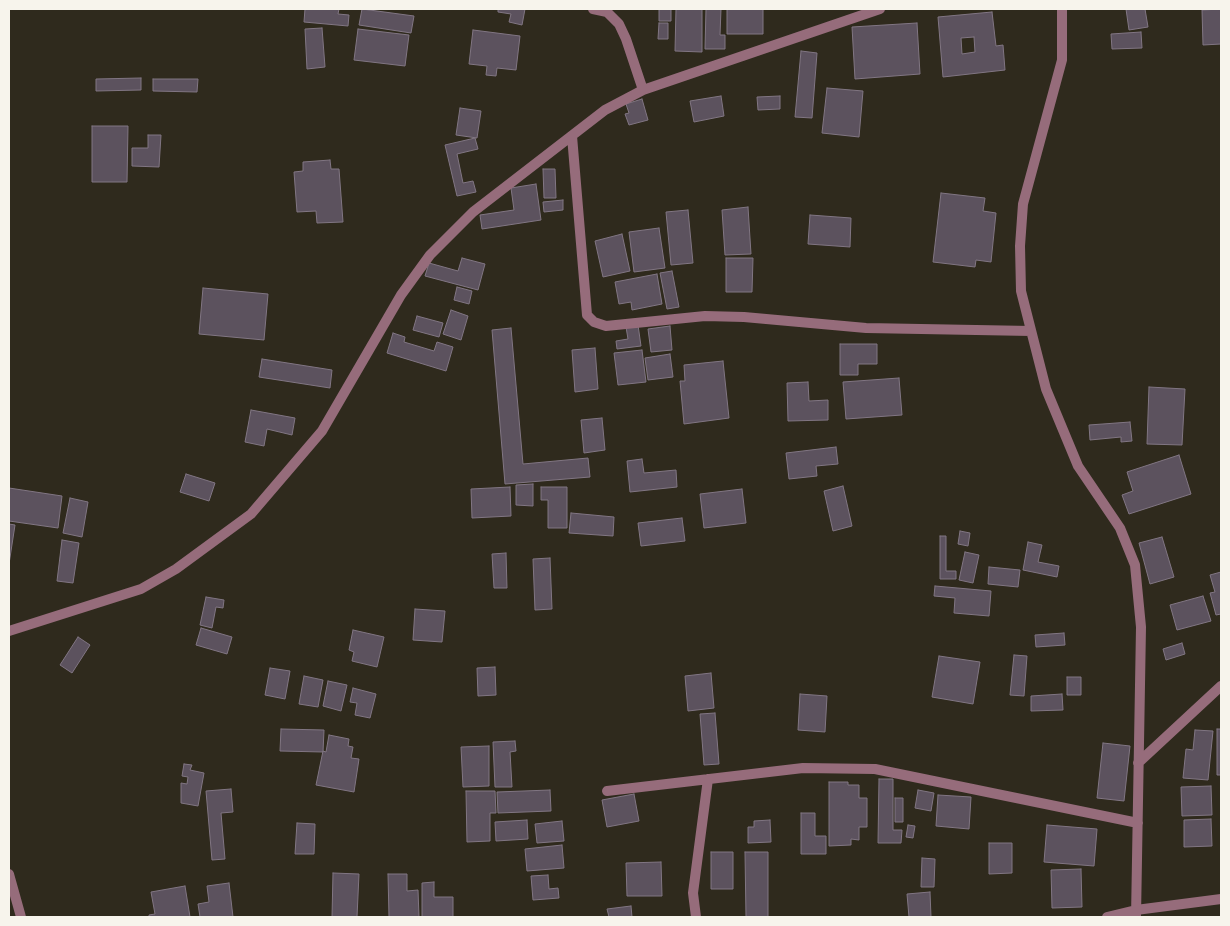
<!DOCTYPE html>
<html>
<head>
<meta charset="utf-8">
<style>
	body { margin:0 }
	#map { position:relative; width:1230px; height:926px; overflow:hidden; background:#2f2a1d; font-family:Karla,sans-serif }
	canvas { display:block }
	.frame { position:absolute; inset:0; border:10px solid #f7f4ec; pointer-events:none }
</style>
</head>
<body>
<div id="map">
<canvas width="1230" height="926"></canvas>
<div class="frame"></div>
</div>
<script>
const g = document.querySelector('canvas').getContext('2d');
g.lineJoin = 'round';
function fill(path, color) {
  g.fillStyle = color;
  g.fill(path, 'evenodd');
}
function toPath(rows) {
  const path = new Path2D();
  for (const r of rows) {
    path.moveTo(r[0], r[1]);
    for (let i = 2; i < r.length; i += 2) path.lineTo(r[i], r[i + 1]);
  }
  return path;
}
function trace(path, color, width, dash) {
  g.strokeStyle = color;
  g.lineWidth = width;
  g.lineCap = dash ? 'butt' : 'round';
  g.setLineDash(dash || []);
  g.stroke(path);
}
const building = toPath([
	[305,9,339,9,338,14,349,15,348,26,304,22,305,9],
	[362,9,414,16,411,33,359,25,362,9],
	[498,9,525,9,522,25,509,22,511,14,498,12,498,9],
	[659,9,671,9,671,21,659,21,659,9],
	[676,9,702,9,702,52,675,51,676,9],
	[706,9,721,9,720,35,725,35,725,49,705,49,706,9],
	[727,9,763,9,763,34,727,34,727,9],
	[1126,9,1145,9,1148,27,1129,30,1126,9],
	[1221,9,1221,44,1203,45,1202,10,1221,9],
	[992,12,996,46,1003,45,1005,70,943,77,938,17,992,12],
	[974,37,975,52,962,54,961,38,974,37],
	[659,23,668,23,668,39,658,39,659,23],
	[917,23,920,74,855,79,852,27,917,23],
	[322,28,325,67,307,69,305,29,322,28],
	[358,29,409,35,405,66,354,60,358,29],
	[473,30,520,36,516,70,497,68,496,76,486,75,487,66,469,64,473,30],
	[1141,32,1142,48,1112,49,1111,34,1141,32],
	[801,51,817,53,812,118,795,117,801,51],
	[141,78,141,90,96,91,96,79,141,78],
	[153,79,198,79,197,92,153,91,153,79],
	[827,88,863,91,859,137,822,133,827,88],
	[721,96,724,116,694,122,690,101,721,96],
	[780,96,780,109,758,110,757,97,780,96],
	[642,99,648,120,629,125,625,114,629,113,626,104,642,99],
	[460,108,481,111,477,138,456,135,460,108],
	[92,126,128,126,127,182,92,182,92,126],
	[148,135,161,135,159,167,132,166,132,148,148,148,148,135],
	[475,138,478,149,457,154,463,183,473,181,476,192,457,196,445,145,475,138],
	[330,160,331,169,339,169,343,222,317,223,316,211,297,212,294,172,303,171,303,162,330,160],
	[543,169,555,169,556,198,544,198,543,169],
	[536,184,541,220,482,229,480,215,514,210,511,188,536,184],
	[941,193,985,198,983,211,996,213,991,262,976,260,975,267,933,262,941,193],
	[563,200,563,210,544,212,543,202,563,200],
	[748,207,751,254,725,255,722,210,748,207],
	[688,210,693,263,671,265,666,212,688,210],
	[810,215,851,218,850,247,808,244,810,215],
	[659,228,665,268,634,272,629,232,659,228],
	[622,234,630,271,603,277,595,241,622,234],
	[462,258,485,264,478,290,425,276,429,263,458,271,462,258],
	[726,258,753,258,752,292,726,292,726,258],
	[672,271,679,307,667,309,660,273,672,271],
	[657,274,662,304,632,310,631,302,619,304,615,282,657,274],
	[457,287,472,291,469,304,454,300,457,287],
	[203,288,268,294,264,340,199,334,203,288],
	[451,310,468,316,461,340,443,334,451,310],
	[417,316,443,323,439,337,413,330,417,316],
	[638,325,641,346,617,349,616,341,628,339,626,327,638,325],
	[670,326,672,350,651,352,648,329,670,326],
	[511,328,523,464,588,458,590,477,505,484,492,330,511,328],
	[393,333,405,337,404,342,434,351,437,342,453,347,446,371,387,353,393,333],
	[840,344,877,344,877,364,858,364,858,375,840,375,840,344],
	[595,348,598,389,575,392,572,350,595,348],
	[642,350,646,382,618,385,614,353,642,350],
	[670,354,673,377,648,380,645,358,670,354],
	[262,359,332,370,330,388,259,377,262,359],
	[723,361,729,418,684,424,680,381,685,381,684,365,723,361],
	[899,378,902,415,846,419,843,382,899,378],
	[808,382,809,401,828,400,828,420,788,421,787,383,808,382],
	[1149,387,1185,389,1182,445,1147,444,1149,387],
	[251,410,295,418,292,435,267,429,264,446,245,442,251,410],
	[602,418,605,450,584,453,581,420,602,418],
	[1130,422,1132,441,1121,442,1121,437,1090,440,1089,425,1130,422],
	[836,447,838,464,816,466,817,476,789,479,786,453,836,447],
	[1179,455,1191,494,1129,514,1122,495,1133,491,1127,472,1179,455],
	[642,459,644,473,676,470,677,487,630,492,627,461,642,459],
	[186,474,215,483,209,501,180,492,186,474],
	[533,484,533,506,516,505,516,485,533,484],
	[843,486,852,526,833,531,824,491,843,486],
	[510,487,511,516,472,518,471,489,510,487],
	[541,487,567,487,567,528,548,528,548,500,541,500,541,487],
	[9,488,62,496,58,528,9,521,9,488],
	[742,489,746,523,704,528,700,494,742,489],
	[70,498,88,502,82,537,63,533,70,498],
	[571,513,614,517,613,536,569,533,571,513],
	[682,518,685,541,641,546,638,523,682,518],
	[9,524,15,525,9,564,9,524],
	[960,531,970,533,968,546,958,544,960,531],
	[940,536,946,536,946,571,956,571,956,579,940,579,940,536],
	[1162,537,1174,577,1150,584,1139,543,1162,537],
	[62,540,79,543,73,583,57,581,62,540],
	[1028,542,1042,545,1038,562,1059,566,1057,577,1023,570,1028,542],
	[965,552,979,555,973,583,959,580,965,552],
	[506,553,507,588,494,588,492,554,506,553],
	[550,558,552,609,535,610,533,559,550,558],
	[989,567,1020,570,1018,587,988,584,989,567],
	[1221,572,1221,614,1216,615,1210,593,1215,592,1210,575,1221,572],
	[935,586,991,591,989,616,954,613,955,598,934,596,935,586],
	[1203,596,1211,621,1177,630,1170,605,1203,596],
	[206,597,224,600,223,608,216,607,212,628,200,625,206,597],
	[415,609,445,611,442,642,413,640,415,609],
	[201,628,232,637,227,654,196,645,201,628],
	[353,630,384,637,377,667,352,661,354,652,349,650,353,630],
	[1064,633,1065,645,1036,647,1035,635,1064,633],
	[78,637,90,645,72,673,60,665,78,637],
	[1182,643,1185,654,1166,660,1163,649,1182,643],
	[1014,655,1027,656,1024,696,1010,695,1014,655],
	[939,656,980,662,973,704,932,697,939,656],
	[495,667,496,695,478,696,477,668,495,667],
	[270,668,290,671,285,699,265,695,270,668],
	[711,673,714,708,688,711,685,676,711,673],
	[304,676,323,680,318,707,299,704,304,676],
	[1067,677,1081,677,1081,695,1067,695,1067,677],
	[328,681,347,685,341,711,323,706,328,681],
	[353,688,376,694,370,718,355,715,357,703,350,702,353,688],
	[800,694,827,696,825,732,798,730,800,694],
	[1062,694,1063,710,1031,711,1031,696,1062,694],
	[715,713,719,764,704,765,700,714,715,713],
	[281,729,324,730,323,752,280,751,281,729],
	[1217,729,1221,729,1221,775,1217,775,1217,729],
	[1195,730,1213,731,1208,780,1183,778,1186,749,1193,750,1195,730],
	[329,735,349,739,348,746,353,747,351,758,359,759,354,792,316,785,323,751,326,752,329,735],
	[515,741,516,751,510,752,512,787,495,787,493,742,515,741],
	[1103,743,1130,746,1124,801,1097,798,1103,743],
	[489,746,489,786,463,787,461,747,489,746],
	[184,764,192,765,190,770,204,773,198,806,181,803,181,783,187,784,188,777,182,776,184,764],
	[879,779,893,779,893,830,902,830,901,843,878,843,879,779],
	[829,782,848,782,848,785,859,785,859,798,867,798,867,827,859,827,859,840,851,839,851,845,829,846,829,782],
	[1211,786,1212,815,1182,816,1181,787,1211,786],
	[231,789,233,812,221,813,225,859,212,860,206,791,231,789],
	[550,790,551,811,498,813,497,792,550,790],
	[918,790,934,793,931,811,915,808,918,790],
	[466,791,495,791,496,813,490,813,490,841,467,842,466,791],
	[634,794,639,821,607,827,602,800,634,794],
	[938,795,971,797,969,829,936,826,938,795],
	[895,798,903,798,903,822,895,822,895,798],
	[801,813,815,813,815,836,826,836,826,854,801,854,801,813],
	[1211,819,1212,846,1184,847,1184,820,1211,819],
	[527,820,528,839,496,841,495,822,527,820],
	[770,820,771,842,748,843,748,827,754,827,754,821,770,820],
	[562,821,564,841,537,843,535,824,562,821],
	[297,823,315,824,314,854,295,854,297,823],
	[908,825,915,826,913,838,906,837,908,825],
	[1047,825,1097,829,1094,866,1044,862,1047,825],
	[989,843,1012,843,1012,873,989,874,989,843],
	[562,845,564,868,527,871,525,849,562,845],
	[711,852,733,852,733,889,711,889,711,852],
	[745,852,768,852,768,917,746,917,745,852],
	[922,858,935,859,934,887,921,887,922,858],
	[661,862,662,896,627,896,626,863,661,862],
	[1081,869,1082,907,1052,908,1051,870,1081,869],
	[333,873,359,874,357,917,332,917,333,873],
	[388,874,407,874,407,891,418,890,419,917,389,917,388,874],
	[548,875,549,889,558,888,559,898,533,900,531,876,548,875],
	[434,882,434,897,453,897,453,917,422,917,422,883,434,882],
	[229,883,233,917,200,917,198,904,209,902,207,886,229,883],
	[185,886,190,917,149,917,149,915,155,914,151,892,185,886],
	[930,892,931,917,909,917,907,894,930,892],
	[631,906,632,917,609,917,607,909,631,906]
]);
fill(building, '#5c525e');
trace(building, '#817683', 1);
trace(toPath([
	[593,9,607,12,619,24,626,39,643,90],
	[1062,9,1062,60,1023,204,1020,246,1021,291,1046,389,1078,466,1120,528,1135,565,1141,627,1136,917],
	[572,136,587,315,594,322,606,326,705,316,744,317,866,328,1031,331],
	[9,631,141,589,176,569,251,514,322,431,401,295,430,255,473,212,605,110,643,90,880,9],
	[1138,763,1221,686],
	[607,791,803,768,875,769,1138,823],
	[9,874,21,917],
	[696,917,693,893,708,779],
	[1107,917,1136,910,1221,899]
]), '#966c7b', 10);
</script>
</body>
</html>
